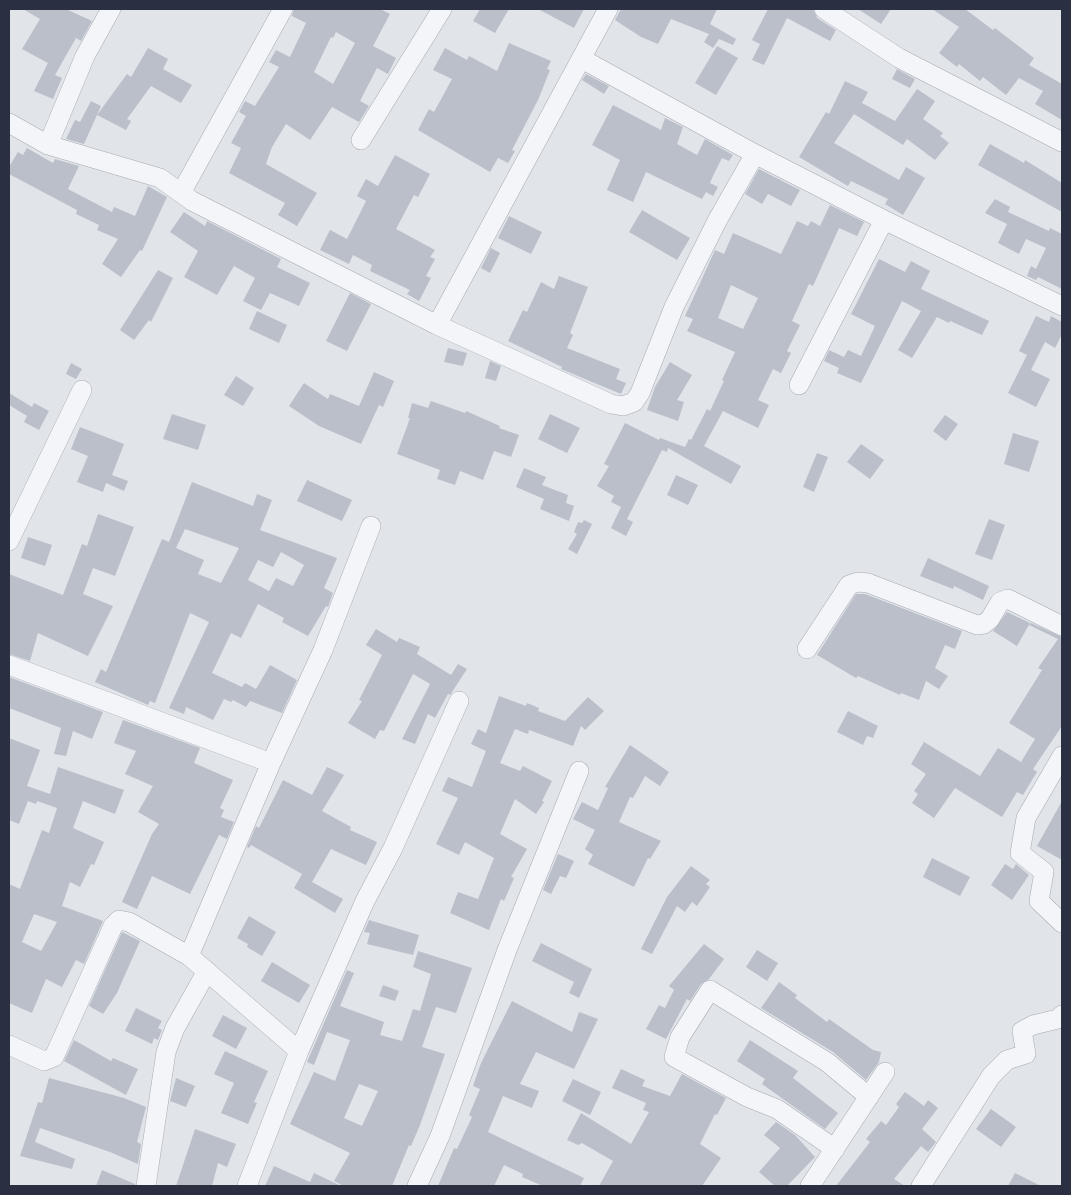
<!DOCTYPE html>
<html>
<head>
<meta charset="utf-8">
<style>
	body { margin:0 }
	#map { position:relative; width:1071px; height:1195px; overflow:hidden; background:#e1e4e9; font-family:Overpass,sans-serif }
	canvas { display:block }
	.frame { position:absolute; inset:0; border:10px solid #2a3041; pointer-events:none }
</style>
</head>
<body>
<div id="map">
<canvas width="1071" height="1195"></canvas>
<div class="frame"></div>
</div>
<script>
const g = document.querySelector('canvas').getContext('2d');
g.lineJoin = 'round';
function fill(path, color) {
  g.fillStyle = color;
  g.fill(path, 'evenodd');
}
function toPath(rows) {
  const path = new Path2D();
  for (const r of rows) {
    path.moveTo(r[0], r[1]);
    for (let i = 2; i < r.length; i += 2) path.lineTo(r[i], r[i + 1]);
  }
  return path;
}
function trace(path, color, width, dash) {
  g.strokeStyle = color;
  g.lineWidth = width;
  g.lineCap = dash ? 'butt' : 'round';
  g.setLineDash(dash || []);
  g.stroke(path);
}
fill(toPath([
	[23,9,66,9,92,21,81,41,76,38,55,75,62,78,53,99,34,91,48,63,22,49,40,19],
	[294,9,380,9,390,14,373,46,396,58,388,74,377,68,360,101,369,106,359,122,332,107,310,140,286,124,272,147,266,164,317,193,297,226,278,215,285,203,229,173,241,148,231,143,246,116,239,112,245,101,255,106,279,67,269,62,276,50,290,57,306,23,292,16],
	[336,32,355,43,333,84,314,72,331,37,333,38],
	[480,9,509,9,495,33,473,21],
	[538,9,584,9,574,28],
	[621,9,717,9,710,24,736,39,733,45,719,39,713,48,704,42,709,34,671,19,658,44,641,37,615,20],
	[768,9,813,9,817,18,836,30,830,41,787,18,764,65,752,60,760,44,752,40],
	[858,9,891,9,881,24],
	[932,9,965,9,993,30,995,28,1034,58,1029,65,1062,84,1062,120,1035,104,1043,91,1019,78,1006,95,983,77,980,81,959,64,957,67,939,53,959,27],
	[509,43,551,61,547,69,550,70,538,100,512,150,515,151,508,163,498,158,490,172,418,130,429,109,434,112,452,79,433,70,445,48,467,60,469,56,497,71],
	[717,46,738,58,716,95,695,83],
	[148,48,168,59,163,69,192,85,181,103,151,86,127,119,131,121,126,130,97,115,127,74,131,77],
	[897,69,915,79,910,88,892,79],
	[586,74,609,86,604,94,582,80],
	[845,81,868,92,862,103,895,121,917,89,935,101,923,119,943,133,940,136,949,143,935,160,907,139,903,145,854,114,834,143,899,180,906,167,925,178,903,215,885,204,888,199,851,181,848,186,799,157,826,112,829,114],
	[91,101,101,106,84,144,66,139,75,120,80,122],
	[613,105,661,130,665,118,683,127,677,144,697,155,705,139,733,155,729,161,722,158,713,176,710,183,718,187,713,196,706,192,702,199,646,172,633,202,607,190,620,160,592,145],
	[990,144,1024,163,1025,160,1062,183,1062,212,978,165],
	[27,148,53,163,55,159,79,166,68,189,112,212,114,207,135,216,148,186,167,197,142,251,140,250,121,277,102,264,118,239,97,230,99,225,76,214,77,210,9,174,9,167,18,152,23,155],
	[395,155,430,174,418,197,414,195,396,229,435,250,430,257,435,259,426,276,431,278,419,301,407,294,410,290,370,271,372,265,353,255,349,264,320,250,330,230,347,239,366,201,357,196,366,179,378,186],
	[759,169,800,190,791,206,768,194,762,204,745,194],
	[995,199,1010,207,1008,212,1049,231,1050,228,1062,234,1062,289,1038,277,1036,280,1027,276,1031,266,1036,269,1046,248,1026,239,1019,254,998,243,1007,224,985,213],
	[830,205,864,222,857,236,839,228,813,286,809,284,792,321,800,325,787,351,791,353,781,373,773,369,758,400,769,405,758,428,723,411,704,446,741,466,731,484,668,448,667,452,662,450,627,519,633,522,626,536,611,528,621,507,611,502,614,496,597,486,609,466,604,464,625,423,659,440,660,438,685,447,689,439,691,440,707,409,710,411,724,381,722,380,735,352,687,331,693,319,685,316,715,250,724,254,733,233,781,254,797,221,808,226,811,221,820,226],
	[731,285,758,298,743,329,718,318],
	[642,210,690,238,677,260,629,232],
	[184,212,205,226,207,221,281,259,277,267,310,283,299,306,270,293,261,310,243,301,255,278,234,266,217,295,184,277,198,251,170,232],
	[509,216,542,232,531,254,498,238],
	[491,248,500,253,490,273,481,268],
	[879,259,905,272,911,261,930,271,921,289,989,321,982,335,950,321,949,323,937,317,912,358,898,350,921,311,902,301,861,383,837,373,839,368,824,361,829,350,844,357,848,350,861,356,875,326,851,314],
	[158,270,173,278,151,322,149,320,134,340,120,330],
	[559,276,588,287,570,333,573,335,567,348,620,369,616,379,626,383,621,394,561,369,562,367,508,341,523,310,527,312,541,282,554,289],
	[350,293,371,304,347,351,326,341],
	[257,311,287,325,279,343,249,329],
	[1036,316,1049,322,1051,316,1062,322,1062,334,1055,348,1045,342,1031,370,1050,379,1036,407,1008,393,1027,355,1019,351],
	[448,348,467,353,463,366,444,362],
	[490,361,501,366,496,381,485,378],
	[670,362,692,375,677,400,684,402,678,421,647,410,655,387],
	[71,363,82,369,76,379,66,374],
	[374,372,394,381,383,407,379,405,361,444,319,426,289,406,304,383,328,399,330,394,359,406],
	[236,376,254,388,243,406,224,395],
	[9,393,32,407,34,403,49,411,39,430,24,422,27,416,9,405],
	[431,401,465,413,466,411,500,426,499,428,519,435,511,457,494,451,483,480,460,471,455,485,437,479,440,470,397,454,410,418,408,418,412,403,428,408],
	[172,414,206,425,198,450,163,439],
	[550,414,580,428,567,453,538,439],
	[945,415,958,424,946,441,933,431],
	[80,427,124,444,112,475,128,481,124,491,106,483,103,492,77,482,88,456,71,449],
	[1013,433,1039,441,1029,472,1004,464],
	[861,444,884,460,870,479,847,462],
	[817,453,828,457,814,492,803,487],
	[524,468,546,477,542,485,568,495,566,503,574,506,569,521,540,509,544,499,516,487],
	[676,475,698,485,688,505,667,495],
	[307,480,352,500,342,521,297,501],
	[192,482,253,506,257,494,272,500,260,530,337,558,324,588,333,593,328,607,326,606,308,636,282,622,284,618,258,604,241,638,231,633,212,673,242,687,245,683,256,689,270,665,297,680,282,713,250,701,246,707,233,700,231,702,224,699,213,720,186,707,184,714,169,708,209,622,190,613,155,703,150,701,148,705,95,682,101,669,106,672,162,539,169,542],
	[185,529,239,548,221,583,198,574,204,560,176,548],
	[281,552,304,565,293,586,276,578,269,591,248,580,258,560,273,567],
	[98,514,134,527,115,576,93,568,83,594,113,606,88,656,38,633,30,661,9,654,9,574,63,595,82,544,87,546],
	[989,519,1005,525,992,560,975,554],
	[584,520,592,524,577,554,568,549,577,534,574,532,578,522,582,523],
	[28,537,52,545,45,566,21,558],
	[928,558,989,586,983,600,954,586,953,589,920,576],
	[856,594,865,594,962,631,955,649,945,645,935,668,948,676,939,689,926,681,919,700,901,693,900,695,858,676,856,678,817,655],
	[1007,612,1030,623,1017,646,993,631],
	[1031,623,1062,637,1062,726,1033,769,1037,772,1023,795,1017,792,1002,817,955,788,934,818,912,803,918,794,914,791,926,774,911,764,924,742,980,776,998,748,1021,762,1035,739,1009,723,1042,670,1038,668,1058,639,1029,625],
	[376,629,397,642,399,638,420,647,417,654,451,675,458,664,467,669,452,692,450,695,448,694,435,718,428,714,415,744,402,739,430,684,413,674,384,731,380,730,375,739,348,723,362,701,359,700,382,655,366,645],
	[9,677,103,712,92,739,73,731,66,756,54,754,61,728,9,708],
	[499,696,526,706,527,703,539,708,538,711,565,721,588,697,604,711,585,730,581,726,573,746,529,730,528,734,515,729,500,763,520,771,523,766,552,781,542,801,544,802,536,814,515,799,500,834,527,849,511,877,514,878,504,901,501,899,489,930,450,913,458,892,478,899,494,858,465,842,459,855,436,844,458,798,442,791,448,777,472,787,486,751,471,744,478,729,486,733],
	[848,711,878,726,873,738,867,736,863,745,837,732],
	[123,720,200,748,194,763,233,780,220,808,224,810,221,817,234,822,227,839,219,835,190,894,152,876,137,909,122,902,152,834,159,824,138,812,153,786,125,774,136,751,114,743],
	[9,738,40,750,27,786,50,794,58,767,124,790,115,814,83,801,73,828,104,842,94,865,91,864,80,887,70,882,62,906,103,921,84,964,76,960,62,987,46,979,32,1013,9,1003,9,884,20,889,42,830,49,833,57,808,37,801,36,804,28,801,19,824,9,820],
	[34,914,57,922,41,951,22,942],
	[630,745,669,772,660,786,645,776,633,798,630,797,619,822,661,841,650,859,648,858,634,887,588,864,593,855,585,849,595,830,573,819,582,802,598,810,608,788,605,787],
	[327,767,344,775,322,811,351,827,350,830,377,842,366,865,331,849,312,882,343,899,335,913,294,888,302,874,251,845,249,848,247,847,256,826,259,828,283,780,312,795],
	[1062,801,1062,860,1037,846],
	[558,854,574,861,566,878,560,876,551,894,543,890],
	[932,858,970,877,960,896,923,877],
	[1005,864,1013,869,1016,864,1029,875,1012,900,991,885],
	[691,866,710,880,706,884,710,887,697,906,692,902,685,912,677,906,652,954,641,949,667,897],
	[249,916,276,932,262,956,247,947,248,944,237,938],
	[369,920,419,935,413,955,367,944,370,933,364,932],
	[122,932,140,941,117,993,103,1014,89,1006],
	[541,943,592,969,579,998,569,993,574,982,532,961],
	[704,944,724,959,709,979,701,984,690,1001,687,999,666,1039,646,1029,659,1005,665,1008,674,990,669,986],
	[757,950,778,963,767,981,746,967],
	[418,951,472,968,456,1013,436,1007,422,1047,445,1054,420,1125,411,1146,409,1145,392,1186,344,1186,334,1181,350,1153,290,1124,314,1072,335,1081,350,1040,327,1032,314,1065,307,1062,347,970,354,973,340,1006,384,1022,380,1035,402,1041,413,1009,420,1011,431,974,413,967],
	[359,1084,378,1091,362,1126,344,1118],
	[272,962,310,985,299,1003,261,981],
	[779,982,797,995,795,998,827,1022,829,1019,873,1050,881,1052,879,1062,866,1080,833,1052,761,1008],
	[383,985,399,991,395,1001,379,996],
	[512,1001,572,1032,579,1012,598,1019,574,1069,536,1052,520,1084,539,1091,532,1108,503,1096,488,1132,584,1178,580,1186,543,1186,522,1177,523,1174,504,1165,494,1186,438,1186,454,1148,457,1149,472,1117,469,1115,480,1089,473,1086,481,1063],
	[136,1008,162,1021,158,1028,162,1030,158,1040,154,1038,152,1044,125,1031],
	[223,1015,247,1028,236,1049,212,1036],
	[74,1040,111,1061,113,1058,138,1069,126,1095,64,1061],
	[750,1040,798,1071,793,1078,838,1113,825,1129,762,1084,765,1079,737,1061],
	[225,1051,268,1071,254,1102,257,1103,248,1124,221,1113,234,1083,214,1074],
	[621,1069,645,1080,642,1086,670,1096,682,1074,726,1098,717,1115,715,1114,700,1144,721,1158,702,1186,599,1186,613,1161,582,1143,578,1145,567,1140,581,1113,631,1144,649,1112,643,1110,646,1103,612,1088],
	[49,1078,124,1098,146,1107,137,1142,141,1144,138,1164,110,1152,40,1128,35,1142,75,1159,72,1169,20,1156,38,1102,42,1103],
	[176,1078,195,1086,186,1107,170,1101],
	[573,1079,601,1092,590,1115,562,1101],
	[905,1092,924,1106,928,1100,938,1108,922,1129,936,1142,928,1152,921,1146,894,1179,905,1186,836,1186,870,1142,866,1139,881,1121,886,1125,899,1107,896,1104],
	[991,1109,1016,1127,1001,1147,976,1129],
	[776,1122,795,1135,815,1157,787,1186,775,1186,759,1172,780,1148,764,1135],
	[195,1129,236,1144,227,1167,218,1163,212,1186,176,1186],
	[274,1166,310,1182,314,1173,341,1186,265,1186],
	[102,1170,135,1184,135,1186,96,1186],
	[1015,1173,1041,1186,1008,1186]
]), '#bbbfc9');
const minor = toPath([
	[824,9,899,58,1062,142],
	[582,59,755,154,884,220,1062,306],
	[9,123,48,145,160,178,192,201,437,325,611,404,623,406,634,402,640,393,674,307,717,221,755,154],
	[361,140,442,9],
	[48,145,85,56,111,9],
	[181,193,283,9],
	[437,325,608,9],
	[799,385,884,220],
	[9,541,82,390],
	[807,649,849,585,858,582,868,583,977,625,984,624,990,619,1000,602,1008,599,1062,626],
	[9,665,271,763],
	[1062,756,1026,818,1020,853,1044,872,1039,901,1062,923],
	[9,1045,44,1061,54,1057,113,926,119,920,129,922,189,956],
	[299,1051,189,956,271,763,323,650,371,526],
	[835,1149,777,1109,747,1097,674,1057,680,1037,710,990,827,1062,869,1097],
	[146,1186,166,1052,175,1028,207,971],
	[247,1186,299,1051,365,901,393,848,459,701],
	[417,1186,440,1136,507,950,579,771],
	[810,1186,885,1072],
	[921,1186,991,1076,1007,1060,1026,1054,1022,1031,1033,1025,1058,1019,1062,1015]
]);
trace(minor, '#a6aab3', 20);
trace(minor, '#f4f5f8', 19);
</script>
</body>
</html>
